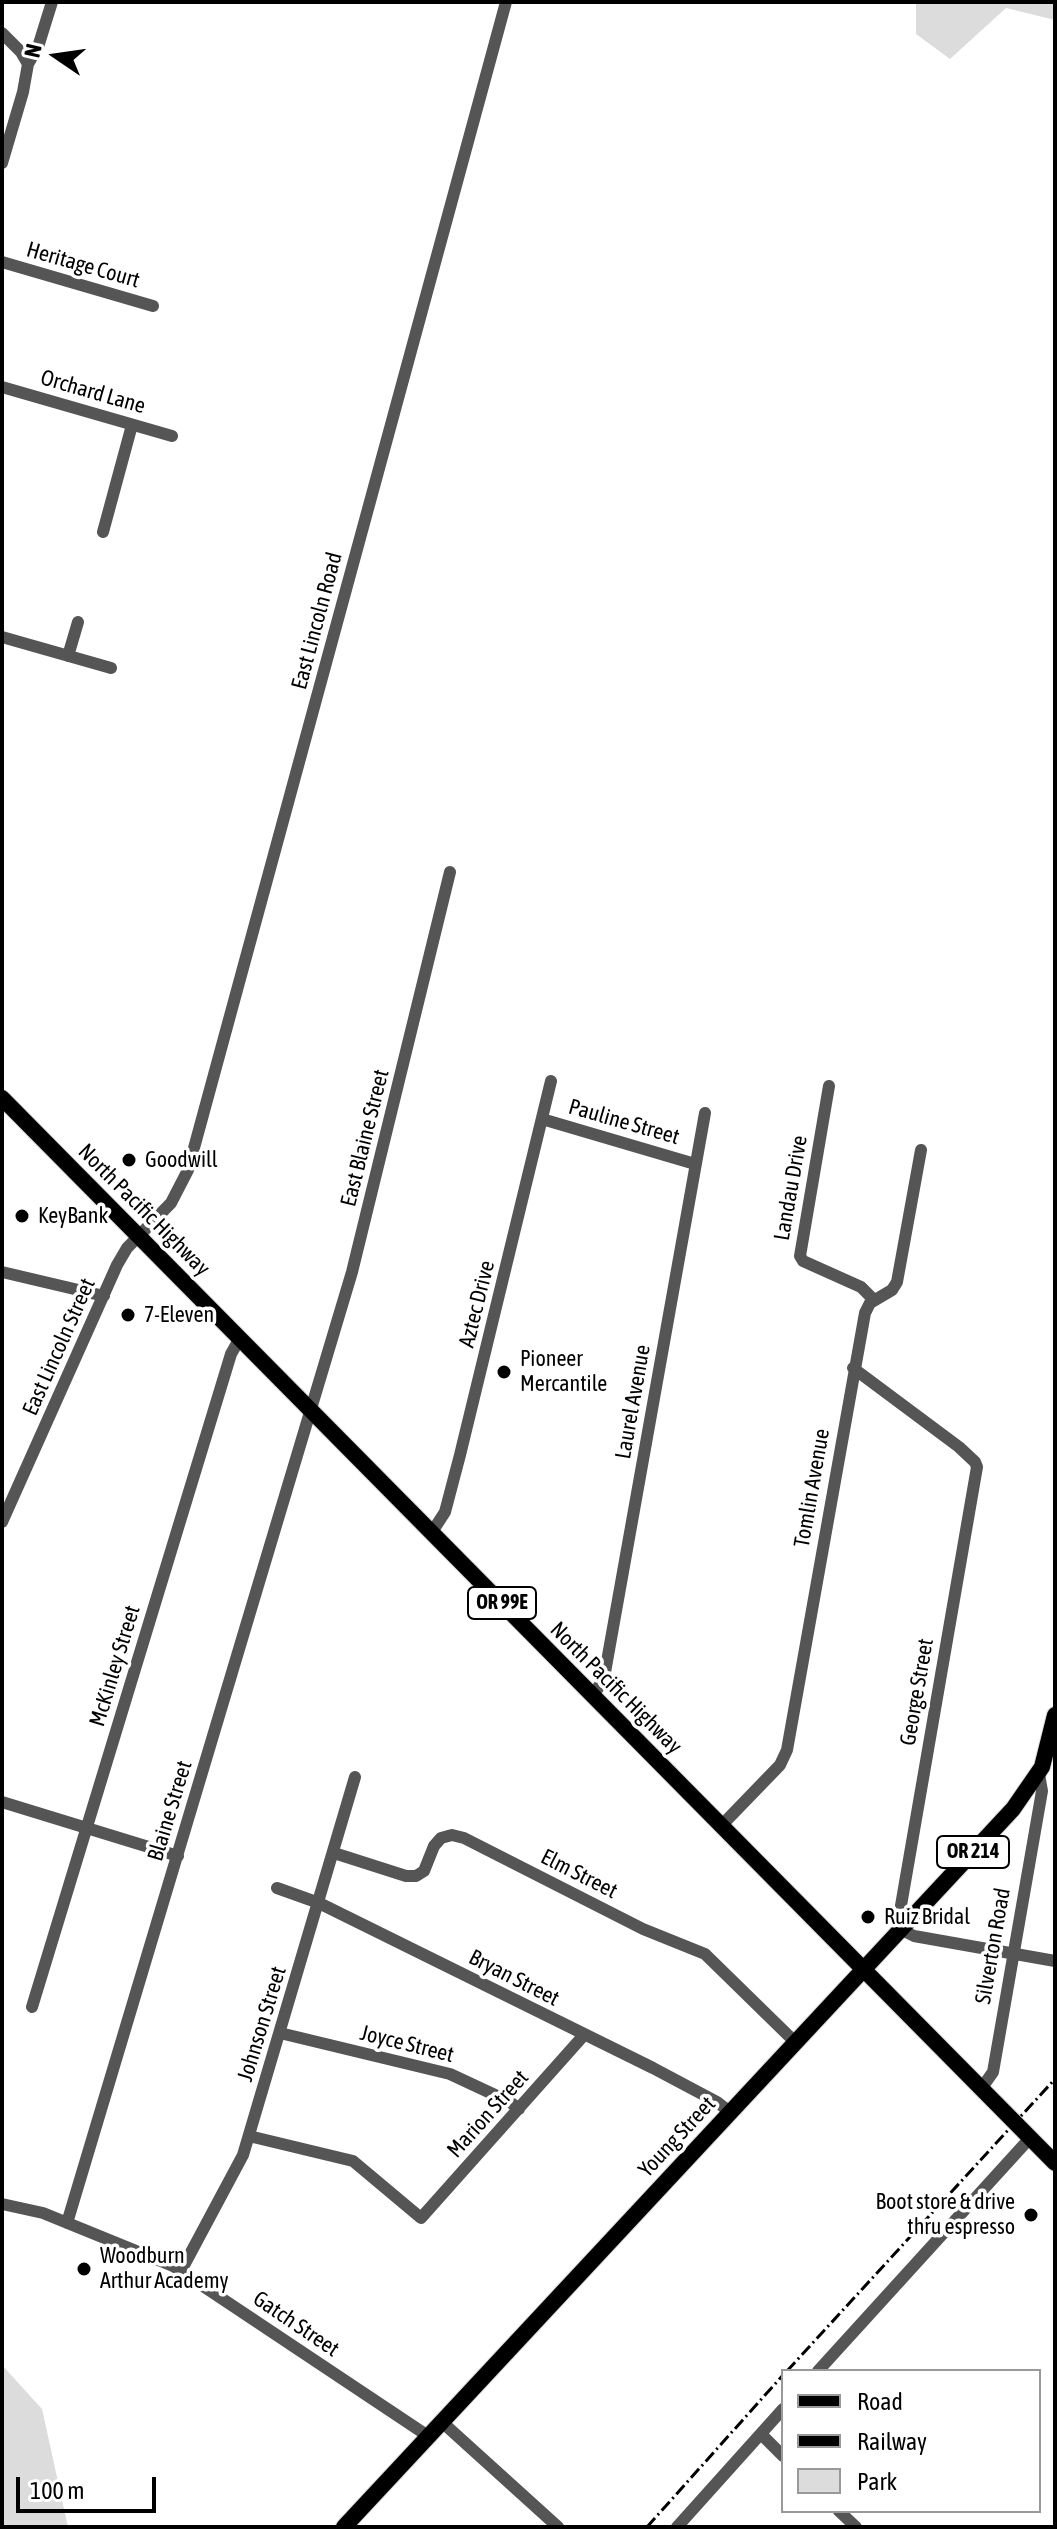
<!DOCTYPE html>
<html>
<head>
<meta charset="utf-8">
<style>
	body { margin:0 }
	#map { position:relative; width:1057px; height:2529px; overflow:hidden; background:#fff; font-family:"Asap Condensed",sans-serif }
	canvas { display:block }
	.frame { position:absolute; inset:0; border:4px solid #000; pointer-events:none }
	.legend { position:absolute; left:781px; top:2369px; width:260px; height:144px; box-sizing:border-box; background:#fff; border:2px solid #999; margin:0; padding:10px 14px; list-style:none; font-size:24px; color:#000 }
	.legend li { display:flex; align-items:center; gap:16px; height:40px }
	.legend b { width:40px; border:2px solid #999 }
	.north { position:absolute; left:16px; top:16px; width:80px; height:80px; -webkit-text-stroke:6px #fff; paint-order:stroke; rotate:283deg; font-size:22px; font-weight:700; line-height:32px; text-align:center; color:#000 }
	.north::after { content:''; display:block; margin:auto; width:28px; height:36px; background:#000; clip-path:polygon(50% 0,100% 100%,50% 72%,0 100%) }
	.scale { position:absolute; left:16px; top:2477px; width:140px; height:36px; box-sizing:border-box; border:4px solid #000; border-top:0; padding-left:10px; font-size:24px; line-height:28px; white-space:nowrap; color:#000; -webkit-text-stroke:6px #fff; paint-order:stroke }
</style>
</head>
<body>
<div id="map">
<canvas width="1057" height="2529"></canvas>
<div class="frame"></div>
<ul class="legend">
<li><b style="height:10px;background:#000"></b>Road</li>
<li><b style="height:10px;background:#000"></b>Railway</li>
<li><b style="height:22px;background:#dcdcdc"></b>Park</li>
</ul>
<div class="north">N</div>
<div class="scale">100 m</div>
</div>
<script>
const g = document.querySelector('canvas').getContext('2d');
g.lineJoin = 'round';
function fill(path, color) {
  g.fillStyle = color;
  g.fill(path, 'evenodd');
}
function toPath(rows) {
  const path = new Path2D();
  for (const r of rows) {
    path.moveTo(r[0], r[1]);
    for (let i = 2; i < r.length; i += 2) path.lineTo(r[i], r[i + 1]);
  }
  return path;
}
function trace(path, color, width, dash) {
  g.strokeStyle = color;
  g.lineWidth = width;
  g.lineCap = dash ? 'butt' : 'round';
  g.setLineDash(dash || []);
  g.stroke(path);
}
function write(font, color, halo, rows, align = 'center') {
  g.font = font + ' "Asap Condensed",sans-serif';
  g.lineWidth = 7;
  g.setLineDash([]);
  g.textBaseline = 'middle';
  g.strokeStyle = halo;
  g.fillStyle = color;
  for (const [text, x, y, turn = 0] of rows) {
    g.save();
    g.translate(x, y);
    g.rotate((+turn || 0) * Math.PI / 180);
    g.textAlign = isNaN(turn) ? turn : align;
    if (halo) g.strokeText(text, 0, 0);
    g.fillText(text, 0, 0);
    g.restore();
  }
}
fill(toPath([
	[916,2,1055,2,1055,20,1006,8,950,59,916,34],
	[2,2365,42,2409,68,2527,2,2527]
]), '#dcdcdc');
const major = toPath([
	[2,1098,1055,2163],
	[344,2527,1013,1809,1042,1767,1055,1715]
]);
trace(major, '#dbdbdb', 18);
trace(toPath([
	[2,33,21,52,28,64],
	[2,163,23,92,28,64,38,47,52,2],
	[2,262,153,306],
	[2,387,172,436],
	[103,532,132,425],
	[2,637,111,668],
	[68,656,78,622],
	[829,1086,800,1256,803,1261,861,1287,874,1300],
	[542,1119,695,1164],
	[2,1272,104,1296],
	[853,1368,959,1447,975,1462,977,1467,899,1917,908,1933,914,1936,1055,1961],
	[2,1522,117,1265,127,1248,171,1203,188,1170,506,2],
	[432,1532,445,1512,460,1455,551,1081],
	[593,1696,604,1678,705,1113],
	[2,1802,178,1856],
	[722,1825,780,1765,787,1750,865,1313,870,1303,892,1290,897,1282,921,1150],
	[334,1853,406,1876,416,1876,424,1871,434,1846,441,1838,452,1835,464,1838,643,1929,705,1954,795,2042],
	[277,1888,319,1903,653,2068,717,2102,730,2112],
	[32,2007,231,1354,240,1338],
	[280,2033,450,2074,510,2102,519,2109],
	[981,2089,993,2072,1042,1791,1039,1774],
	[249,2136,353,2161,421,2218,584,2035],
	[2,2204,43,2213,173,2266,428,2436],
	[67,2223,352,1272,450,872],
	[181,2271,243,2155,355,1777],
	[818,2371,1030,2138],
	[442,2422,558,2527],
	[761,2434,783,2456],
	[839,2511,856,2527],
	[677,2527,783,2409]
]), '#555', 12);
trace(major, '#000', 16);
trace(toPath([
	[787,2371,1055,2079],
	[647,2527,783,2375]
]), '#000', 3, [12, 4, 2, 4]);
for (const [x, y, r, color] of [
	[129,1160,8,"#000"],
	[22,1216,8,"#000"],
	[128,1315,8,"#000"],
	[504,1372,8,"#000"],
	[868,1917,8,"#000"],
	[1031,2215,8,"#000"],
	[84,2269,8,"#000"]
]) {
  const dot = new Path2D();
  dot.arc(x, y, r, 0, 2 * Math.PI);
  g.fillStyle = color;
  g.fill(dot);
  trace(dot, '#fff', 3);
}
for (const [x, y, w] of [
	[502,1603,68],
	[973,1852,72]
]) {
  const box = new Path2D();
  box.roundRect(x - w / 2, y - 16, w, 32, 6);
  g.fillStyle = '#fff';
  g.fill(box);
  trace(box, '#000', 2);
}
write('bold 20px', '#000', null, [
	["OR 99E",502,1603],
	["OR 214",973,1852]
]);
write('22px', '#000', '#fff', [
	["Heritage Court",83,265,16],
	["Orchard Lane",93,392,16],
	["East Lincoln Road",317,621,-75],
	["Pauline Street",624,1122,16],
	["East Blaine Street",365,1138,-76],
	["Landau Drive",791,1188,-80],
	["North Pacific Highway",144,1210,45],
	["Aztec Drive",477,1304,-76],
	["East Lincoln Street",59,1347,-66],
	["Laurel Avenue",633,1402,-80],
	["Tomlin Avenue",812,1488,-80],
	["McKinley Street",115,1666,-73],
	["North Pacific Highway",616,1688,45],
	["George Street",917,1692,-80],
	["Blaine Street",170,1811,-73],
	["Elm Street",579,1874,27],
	["Silverton Road",993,1946,-80],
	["Bryan Street",514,1978,27],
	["Johnson Street",262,2024,-73],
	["Joyce Street",407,2044,14],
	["Marion Street",488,2114,-48],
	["Young Street",677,2137,-47],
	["Gatch Street",296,2324,34]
]);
write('22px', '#000', '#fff', [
	["Goodwill",145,1160],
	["KeyBank",38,1216],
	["7-Eleven",144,1315],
	["Pioneer",520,1359],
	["Mercantile",520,1384],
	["Ruiz Bridal",884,1917],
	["Boot store & drive",1015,2202,"right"],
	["thru espresso",1015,2227,"right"],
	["Woodburn",100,2256],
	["Arthur Academy",100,2281]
], 'left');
</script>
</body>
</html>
